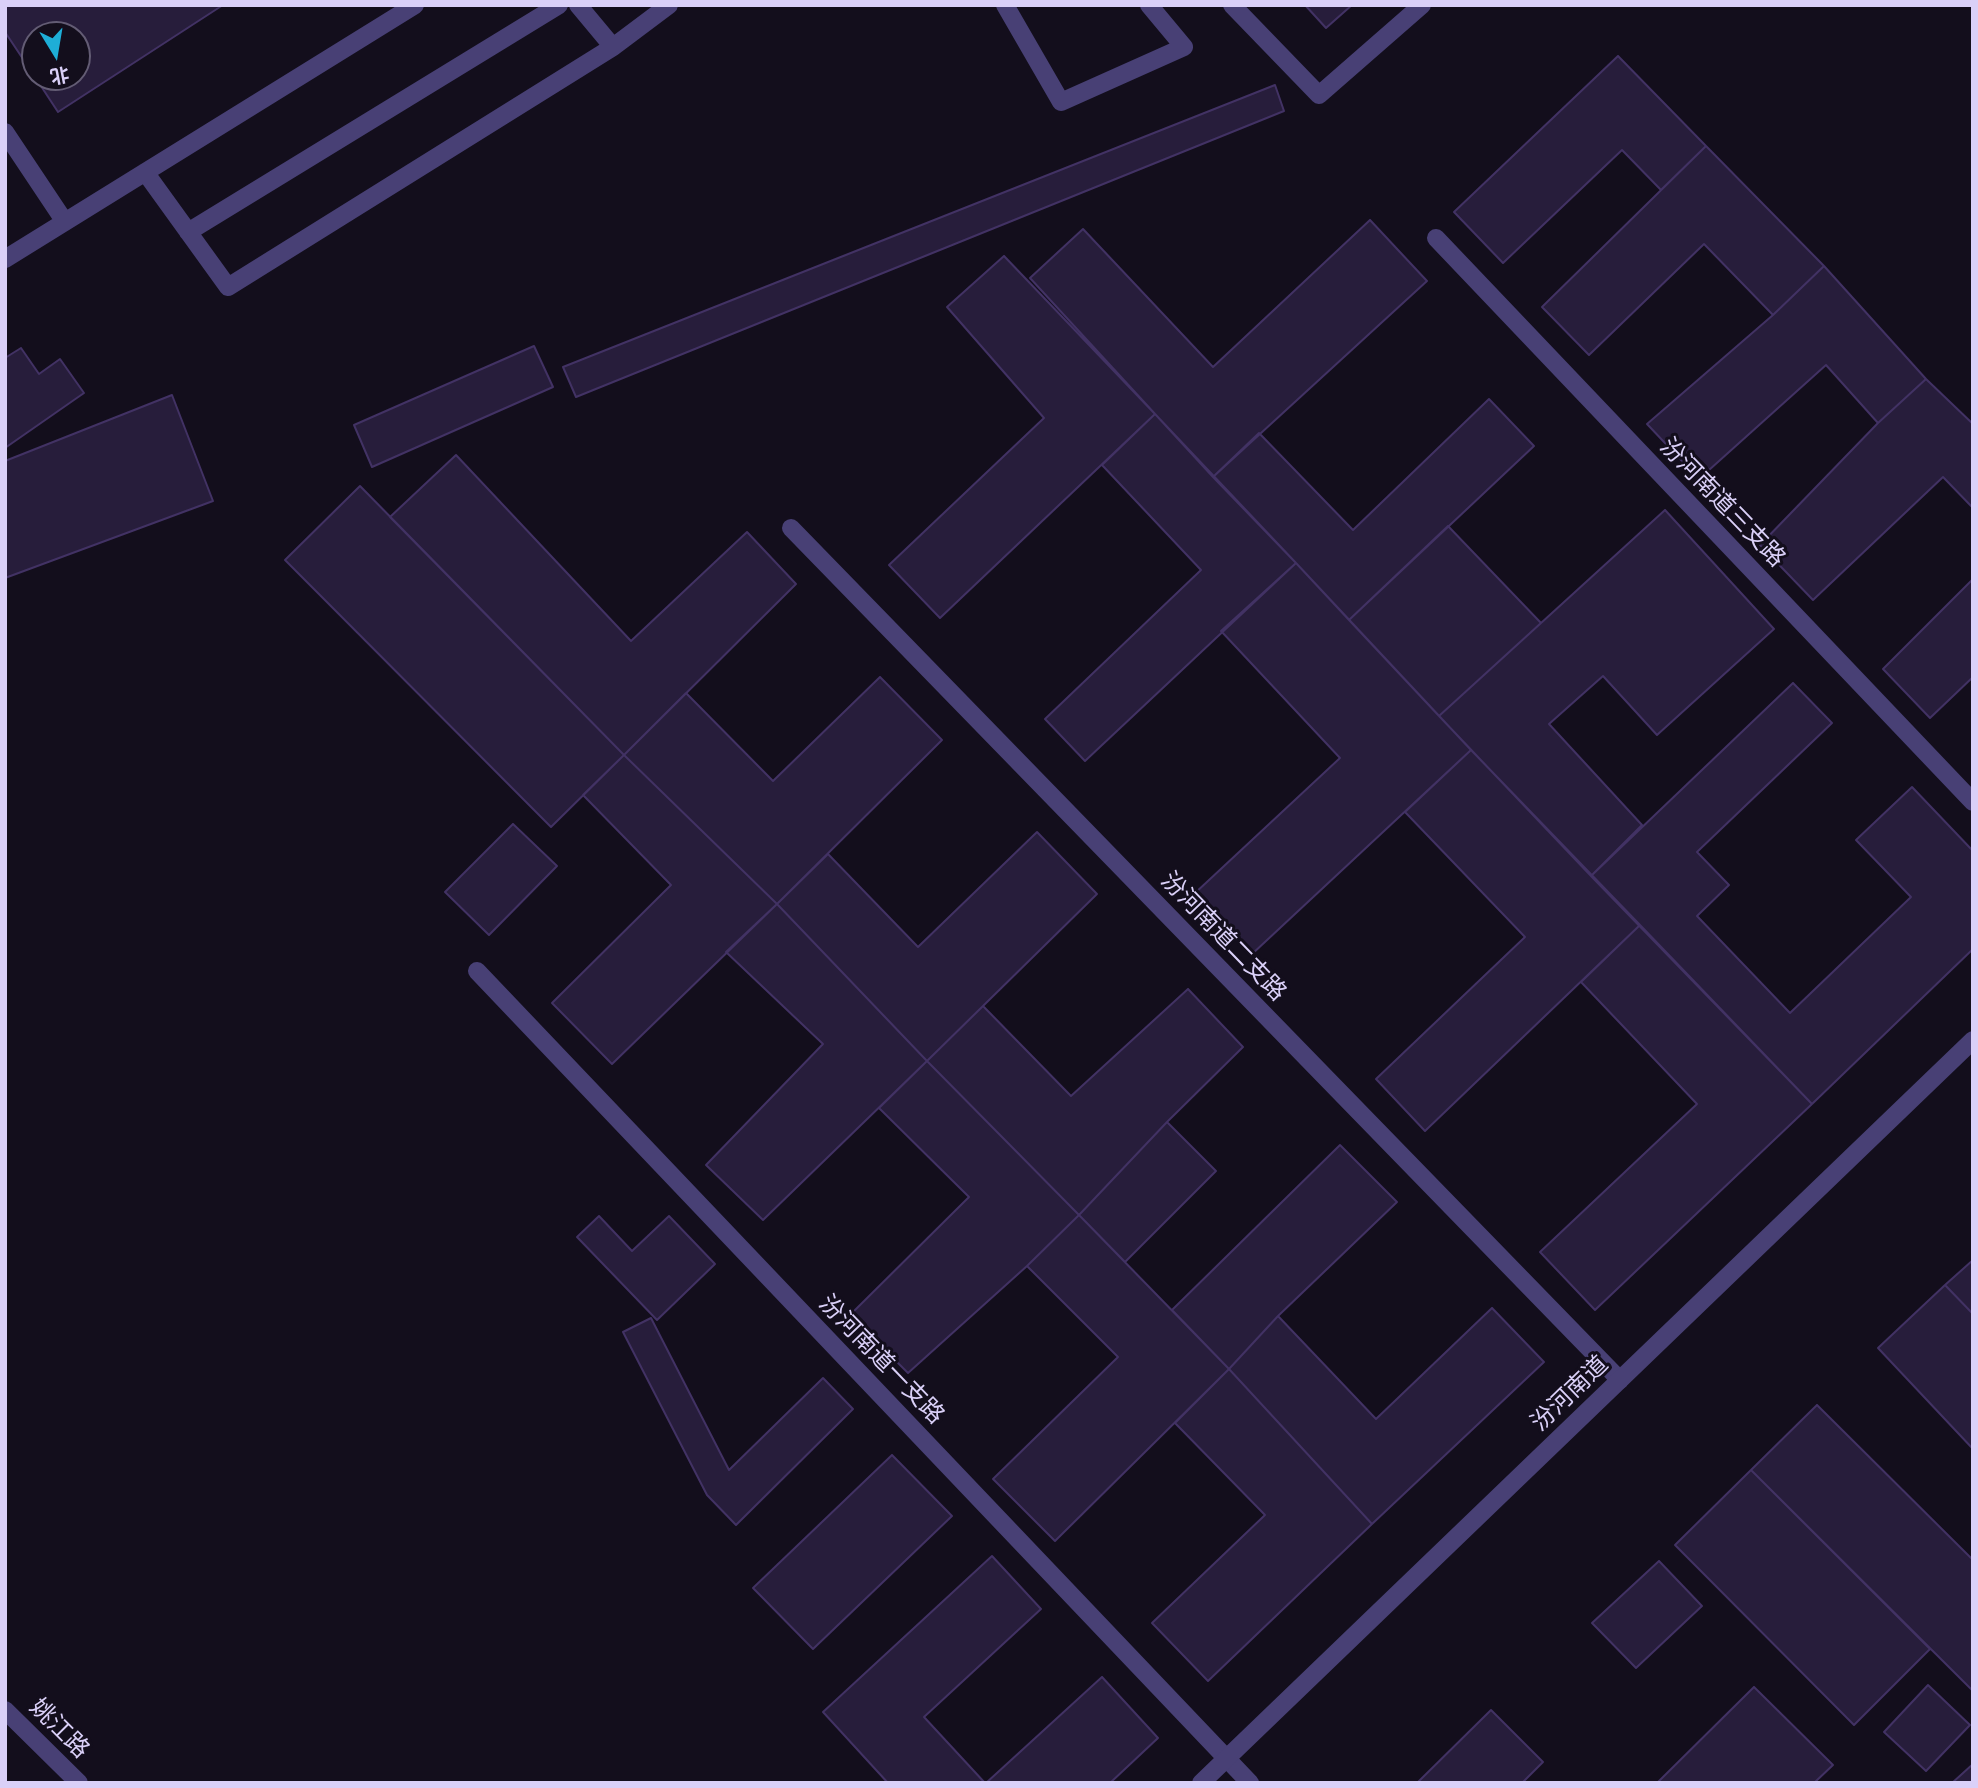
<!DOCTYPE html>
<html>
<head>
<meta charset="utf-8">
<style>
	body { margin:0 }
	#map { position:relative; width:1978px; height:1788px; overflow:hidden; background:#130e1c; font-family:"Fira Sans Condensed","Noto Sans SC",sans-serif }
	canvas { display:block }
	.frame { position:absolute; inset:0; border:7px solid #dad0f8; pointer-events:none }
	.north { position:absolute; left:21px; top:21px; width:70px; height:70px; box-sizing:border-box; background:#130e1c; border:2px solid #635c74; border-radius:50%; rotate:169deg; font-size:19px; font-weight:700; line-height:28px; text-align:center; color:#dad0f8 }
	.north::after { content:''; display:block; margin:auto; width:24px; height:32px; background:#1eaed7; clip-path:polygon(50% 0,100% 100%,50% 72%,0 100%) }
</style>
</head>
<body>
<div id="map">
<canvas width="1978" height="1788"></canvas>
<div class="frame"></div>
<div class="north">北</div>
</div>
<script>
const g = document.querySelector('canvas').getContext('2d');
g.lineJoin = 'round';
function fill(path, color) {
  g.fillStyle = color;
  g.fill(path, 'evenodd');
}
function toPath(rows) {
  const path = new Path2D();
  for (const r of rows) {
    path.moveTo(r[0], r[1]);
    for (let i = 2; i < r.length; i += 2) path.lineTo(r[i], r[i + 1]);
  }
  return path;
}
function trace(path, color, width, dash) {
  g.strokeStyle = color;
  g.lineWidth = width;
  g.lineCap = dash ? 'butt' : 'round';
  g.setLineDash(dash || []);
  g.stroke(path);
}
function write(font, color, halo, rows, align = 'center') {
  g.font = font + ' "Fira Sans Condensed","Noto Sans SC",sans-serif';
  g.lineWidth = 6;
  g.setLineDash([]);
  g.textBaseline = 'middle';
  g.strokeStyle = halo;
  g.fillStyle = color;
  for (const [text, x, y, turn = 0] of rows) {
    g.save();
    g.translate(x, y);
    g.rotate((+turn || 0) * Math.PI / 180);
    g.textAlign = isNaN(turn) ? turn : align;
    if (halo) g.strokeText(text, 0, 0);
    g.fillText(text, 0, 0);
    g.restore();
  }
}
const building = toPath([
	[5,5,223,5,58,112,35,77,77,77,77,35,35,35,35,77,5,32,5,5],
	[1305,5,1352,5,1326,28,1305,5],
	[1618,56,1706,146,1661,190,1622,150,1503,263,1454,212,1618,56],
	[1275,85,1284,111,576,397,563,367,1275,85],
	[1706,146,1824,266,1773,315,1704,244,1589,355,1542,307,1706,146],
	[1370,220,1427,281,1213,477,1030,278,1083,229,1213,367,1370,220],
	[1004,256,1155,414,940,618,889,565,1044,418,947,307,1004,256],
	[1824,266,1926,379,1878,423,1826,365,1699,479,1647,424,1773,315,1824,266],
	[534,346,553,387,372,467,354,425,534,346],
	[21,348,39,374,60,359,84,393,5,448,5,358,21,348],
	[1926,379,1973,424,1973,508,1943,477,1813,600,1760,545,1878,423,1926,379],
	[172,395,213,501,5,578,5,461,172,395],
	[1489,399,1534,446,1349,620,1296,563,1213,477,1259,433,1353,530,1489,399],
	[1155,414,1296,563,1085,761,1045,719,1201,570,1102,465,1155,414],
	[456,455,631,641,747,532,796,584,624,755,390,517,456,455],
	[360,486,624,755,551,827,285,560,360,486],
	[1665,510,1774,629,1657,735,1603,676,1549,724,1642,825,1591,876,1439,716,1665,510],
	[1448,526,1541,623,1439,716,1349,620,1448,526],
	[1296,563,1471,750,1251,955,1194,894,1340,758,1221,631,1296,563],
	[1973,579,1973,677,1930,718,1883,669,1973,579],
	[880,677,942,740,777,904,624,755,686,693,773,781,880,677],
	[1793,683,1832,723,1697,852,1729,885,1697,916,1790,1013,1911,897,1856,840,1912,787,1973,851,1973,949,1812,1104,1591,876,1793,683],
	[1471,750,1640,925,1425,1131,1376,1079,1525,937,1405,812,1471,750],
	[624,755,777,904,612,1064,552,1003,671,885,583,795,624,755],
	[513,824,557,866,489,935,445,892,513,824],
	[1037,832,1097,894,927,1061,777,904,828,854,918,947,1037,832],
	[777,904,927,1061,763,1220,706,1165,823,1044,726,952,777,904],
	[1640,925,1812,1104,1595,1310,1540,1252,1697,1104,1581,982,1640,925],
	[1188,989,1243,1047,1167,1122,1079,1215,927,1061,983,1006,1071,1096,1188,989],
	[927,1061,1079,1215,1027,1266,908,1373,850,1315,969,1197,879,1108,927,1061],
	[1167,1122,1216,1171,1125,1262,1079,1215,1167,1122],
	[1340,1145,1397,1202,1278,1316,1229,1369,1172,1310,1340,1145],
	[1079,1215,1229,1369,1055,1541,993,1479,1118,1357,1027,1266,1079,1215],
	[599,1216,632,1251,669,1216,715,1264,657,1320,577,1237,599,1216],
	[1973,1260,1973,1314,1945,1285,1973,1260],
	[1945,1285,1973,1314,1973,1449,1878,1348,1945,1285],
	[1492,1308,1544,1362,1372,1524,1229,1369,1278,1316,1376,1419,1492,1308],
	[651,1318,729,1470,823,1378,853,1409,736,1525,707,1495,623,1332,651,1318],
	[1229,1369,1372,1524,1208,1681,1152,1623,1265,1515,1175,1423,1229,1369],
	[1817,1405,1973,1560,1973,1691,1751,1470,1817,1405],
	[892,1455,952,1516,813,1649,753,1588,892,1455],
	[1751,1470,1930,1649,1854,1725,1675,1545,1751,1470],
	[992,1556,1041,1609,924,1717,985,1783,888,1783,823,1712,992,1556],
	[1659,1561,1702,1606,1636,1668,1592,1623,1659,1561],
	[1102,1677,1158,1738,1110,1783,986,1783,1102,1677],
	[1928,1685,1970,1725,1926,1771,1884,1732,1928,1685],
	[1754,1687,1833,1765,1814,1783,1657,1783,1754,1687],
	[1491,1710,1543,1762,1522,1783,1417,1783,1491,1710],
	[1973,1764,1973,1783,1952,1783,1973,1764]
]);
fill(building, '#271d3b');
trace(building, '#423264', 2);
trace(toPath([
	[578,5,613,47],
	[1005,5,1061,102,1184,47,1149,5],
	[1232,5,1319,95,1422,5],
	[5,132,65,222],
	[145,172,228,287,613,47,669,5],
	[188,232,559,5],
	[5,259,415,5]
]), '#484075', 18);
trace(toPath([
	[1436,238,1973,802],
	[791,528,1620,1380],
	[477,971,1250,1783]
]), '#484075', 18);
trace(toPath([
	[5,1710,79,1783],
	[1201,1783,1973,1040]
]), '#484075', 18);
write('24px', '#dad0f8', '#130e1c', [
	["汾河南道三支路",1722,503,46],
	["汾河南道二支路",1223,937,46],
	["汾河南道一支路",881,1360,46],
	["汾河南道",1570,1394,-44],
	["姚江路",59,1729,45]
]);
</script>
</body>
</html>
